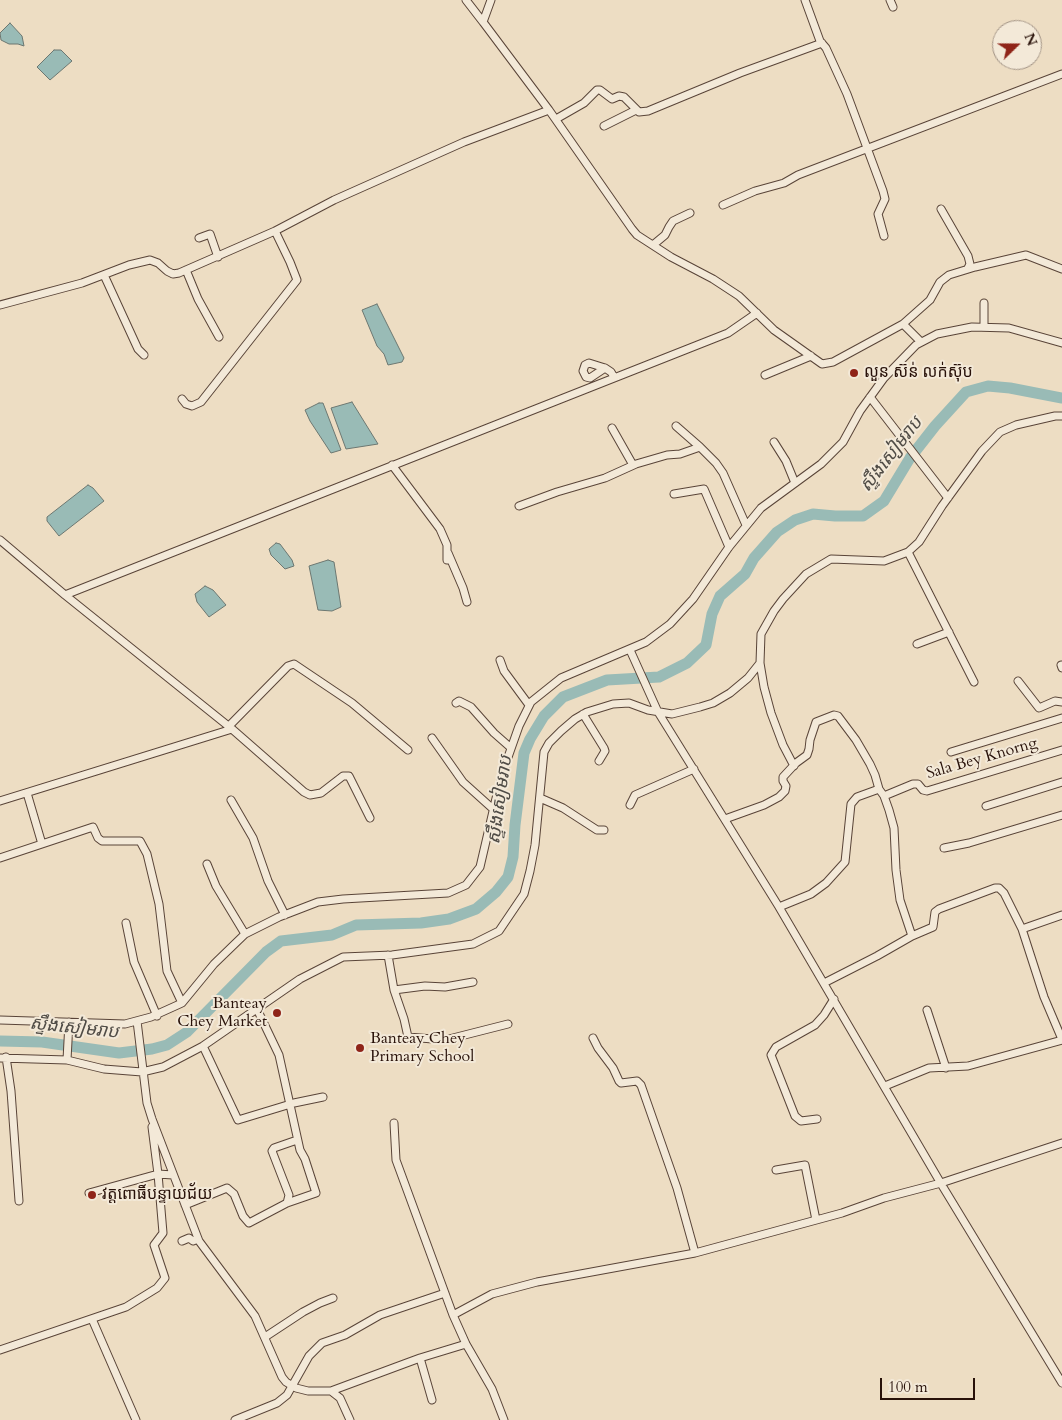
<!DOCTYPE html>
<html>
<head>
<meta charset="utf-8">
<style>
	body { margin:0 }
	#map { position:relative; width:1062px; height:1420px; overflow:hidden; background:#edddc3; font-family:Cardo,serif }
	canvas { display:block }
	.north { position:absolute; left:992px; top:20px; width:50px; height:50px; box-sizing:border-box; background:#f3e9d8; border:1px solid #a29385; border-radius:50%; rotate:68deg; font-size:14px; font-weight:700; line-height:20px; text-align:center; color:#281109 }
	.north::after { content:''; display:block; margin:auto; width:18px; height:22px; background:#8f2418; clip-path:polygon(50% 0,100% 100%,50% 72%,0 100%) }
	.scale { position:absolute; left:880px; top:1378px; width:95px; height:22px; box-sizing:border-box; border:2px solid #281109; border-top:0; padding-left:6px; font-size:15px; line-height:18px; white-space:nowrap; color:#281109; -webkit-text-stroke:4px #f3e9d8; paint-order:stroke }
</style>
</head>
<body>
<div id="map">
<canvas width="1062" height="1420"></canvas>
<div class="north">N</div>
<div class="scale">100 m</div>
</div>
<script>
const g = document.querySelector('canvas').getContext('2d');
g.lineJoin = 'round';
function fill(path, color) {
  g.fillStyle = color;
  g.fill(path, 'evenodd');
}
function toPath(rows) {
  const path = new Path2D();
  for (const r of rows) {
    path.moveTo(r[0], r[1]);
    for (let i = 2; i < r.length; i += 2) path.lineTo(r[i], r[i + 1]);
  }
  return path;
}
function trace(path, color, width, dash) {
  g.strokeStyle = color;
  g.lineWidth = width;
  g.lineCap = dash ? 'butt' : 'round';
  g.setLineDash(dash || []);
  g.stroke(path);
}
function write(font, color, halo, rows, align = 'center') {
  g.font = font + ' Cardo,"Noto Sans Khmer",serif';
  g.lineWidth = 4;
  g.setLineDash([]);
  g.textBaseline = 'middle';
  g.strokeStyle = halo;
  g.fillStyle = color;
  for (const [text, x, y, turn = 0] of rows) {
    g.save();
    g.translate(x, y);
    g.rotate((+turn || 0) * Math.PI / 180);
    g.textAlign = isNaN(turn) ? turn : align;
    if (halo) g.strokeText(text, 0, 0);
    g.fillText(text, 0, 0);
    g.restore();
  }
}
const water = toPath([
	[10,23,22,36,24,46,18,44,9,44,1,40,0,33,10,23],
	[54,50,61,50,72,61,50,80,37,67,54,50],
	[377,304,404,358,402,362,388,365,384,354,377,346,362,310,377,304],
	[352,402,378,444,346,449,331,408,352,402],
	[319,403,323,403,341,450,331,453,310,421,305,410,319,403],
	[88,485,93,488,104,501,59,536,47,521,47,517,88,485],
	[276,543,280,544,292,560,294,566,285,569,271,555,269,549,276,543],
	[328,560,334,562,341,607,332,611,318,610,309,566,328,560],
	[205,586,213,590,226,605,209,617,197,602,195,594,205,586]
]);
fill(water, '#99bbb6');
trace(water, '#6c7771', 1);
trace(toPath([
	[0,1041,42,1042,119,1053,152,1049,167,1045,187,1032,266,952,281,941,332,935,356,925,421,923,449,919,476,909,496,892,508,877,513,857,515,825,524,753,530,739,544,716,563,697,607,680,659,677,687,663,706,645,712,614,720,596,745,574,754,558,777,532,795,520,813,514,835,516,863,516,884,501,910,458,935,426,966,392,988,386,1010,388,1062,398]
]), '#99bbb6', 11);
const minor = toPath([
	[466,0,483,22],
	[491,0,483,22,549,110,632,229,637,235,671,257,713,279,739,296,774,330,822,364,833,362,903,324,930,300,940,282,949,275,975,267,1026,255,1062,269],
	[805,0,820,41,826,48,847,94,883,191,885,199,878,214,884,236],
	[890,0,893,7],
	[556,119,584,103,597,90,600,90,612,99,619,96,624,97,639,112,648,111,740,73,822,43],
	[604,126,636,110],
	[723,205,755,191,784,183,798,175,1062,74],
	[941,209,968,256,970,264,968,268],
	[199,238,210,234,218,257],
	[653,245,665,235,669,227,673,221,690,213],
	[186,270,198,299,219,337],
	[104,275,138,349,144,355],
	[0,305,82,283,129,265,150,260,158,263,167,271,173,274,179,273,275,231,334,200,464,142,549,110],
	[903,324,921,342],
	[984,327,984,303],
	[605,368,590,378,586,377,583,371,585,365,589,363,605,368,611,372,614,377],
	[765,375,811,356],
	[870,397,948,498],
	[182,399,186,404,192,406,201,402,297,280,290,262,275,231],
	[676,426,700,447],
	[612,428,633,465],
	[774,442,786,461,795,483],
	[392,465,440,529,447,545,447,560],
	[674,494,704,489,729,547],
	[519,506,557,492,605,478,636,464,667,455,680,454,700,447,716,463,723,473,746,525],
	[0,540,65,595,232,729,304,792,310,795,321,793,343,776,349,776,370,818],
	[908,552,974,682],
	[448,553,463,588,467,602],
	[65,595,728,333,757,313],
	[917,644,949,632],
	[630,650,658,712,779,907,943,1187,1062,1383],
	[500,660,504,671,529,705],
	[760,663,764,687,771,713,783,745,794,766],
	[1061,665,1062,668],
	[1018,681,1039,708,1055,701,1062,702],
	[456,703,459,701,471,707,494,733,511,748],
	[583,714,604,748,605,751,599,761],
	[229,726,288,666,294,664,352,703,408,750],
	[432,738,463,782,493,809],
	[951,752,1062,718],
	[27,793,42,844],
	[884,796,913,784,918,784,923,790,927,791,1062,750],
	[540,798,563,808,597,830,604,830],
	[231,800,253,838,268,881,285,915],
	[0,801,232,729],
	[630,805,635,795,694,769],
	[986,806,1062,782],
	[725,819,764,805,779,797,785,791,786,786,783,781,783,777,796,763,807,755,809,749,810,740,816,722,834,715,838,716,856,740,870,764,875,775,879,789,884,796,889,810,894,828,896,870,900,900,912,936],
	[944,848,969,843,1062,815],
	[0,858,93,827,98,838,102,841,140,841,147,854,159,904,167,971,182,1003],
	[207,864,216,886,245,934],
	[779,907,811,894,826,883,845,862,851,804,857,797,879,789],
	[126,923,134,962,157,1016],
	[1022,929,1062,915],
	[388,955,394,990,404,1019,408,1037,445,1040,508,1024],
	[824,983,877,956,912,936,933,927,935,912,939,909,995,888,999,888,1004,893,1022,929,1044,997,1061,1037,1061,1040],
	[394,990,425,986,445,987,473,982],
	[927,1010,946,1068],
	[0,1020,125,1024,151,1017,182,1003,214,964,245,934,279,917,318,902,343,899,448,893,466,885,480,867,497,794,507,760,519,726,531,702,561,678,646,642,670,624,693,599,729,547,761,508,821,464,843,442,860,411,884,378,916,345,937,334,972,327,1009,328,1062,343],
	[137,1021,147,1103,152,1119,199,1241,255,1316,282,1377,286,1382,296,1388,308,1391,331,1391,340,1398,350,1420],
	[593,1038,598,1048,613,1068,619,1081,621,1083,637,1081,641,1085,677,1188,695,1253],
	[203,1046,238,1120,294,1103,323,1097],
	[6,1057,11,1091,19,1201],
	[0,1058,67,1060,104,1069,142,1072,163,1067,203,1046,300,979,343,957,392,955,473,944,499,931,524,894,530,871,535,845,544,752,549,743,561,731,575,719,587,712,613,704,629,703,648,710,672,714,700,707,713,703,730,693,748,678,760,663,761,634,774,611,783,599,806,574,831,559,884,561,908,552,919,542,942,506,982,451,1000,432,1016,425,1055,416,1062,416],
	[67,1060,69,1022],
	[885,1086,929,1068,968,1066,1062,1040],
	[817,1119,801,1121,795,1116,771,1055,776,1047,815,1025,824,1015,834,999],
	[394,1123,396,1160,453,1315,466,1344,492,1389,504,1420],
	[776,1170,805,1165,816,1220],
	[89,1193,158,1174,173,1175],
	[287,1203,289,1195,272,1151,274,1148,297,1140],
	[185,1205,227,1188,234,1194,243,1216,249,1223,287,1203,316,1193,305,1159,300,1150,279,1055,257,1009],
	[182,1241,189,1238,193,1241,198,1239],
	[453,1315,492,1294,537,1282,695,1253,842,1213,884,1198,941,1183,1062,1143],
	[92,1319,136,1420],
	[265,1337,303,1312,320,1303,333,1298],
	[0,1350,126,1307,157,1288,165,1278,154,1245,163,1233,158,1174,152,1127],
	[420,1358,432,1400],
	[331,1391,420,1358,466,1344],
	[235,1420,277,1403,287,1395,309,1356,322,1343,345,1335,380,1315,445,1293]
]);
trace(minor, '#594438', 9);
trace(minor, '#f3e9d8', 7);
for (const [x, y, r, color] of [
	[854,373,5,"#8f2418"],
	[277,1013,5,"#8f2418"],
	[360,1048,5,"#8f2418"],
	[92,1195,5,"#8f2418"]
]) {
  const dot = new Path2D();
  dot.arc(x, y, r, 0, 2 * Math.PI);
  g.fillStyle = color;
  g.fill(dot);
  trace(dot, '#f3e9d8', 2);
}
write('16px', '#281109', '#f3e9d8', [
	["លួន ស៊ន់ លក់ស៊ុប",864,373],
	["Banteay",267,1004,"right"],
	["Chey Market",267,1022,"right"],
	["Banteay Chey",370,1039],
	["Primary School",370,1057],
	["វត្តពោធិ៍បន្ទាយជ័យ",102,1195]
], 'left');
write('16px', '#281109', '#f3e9d8', [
	["Sala Bey Knorng",982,759,-16]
]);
write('italic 18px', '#504c46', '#f3e9d8', [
	["ស្ទឹងសៀមរាប",892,455,-52],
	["ស្ទឹងសៀមរាប",501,800,-82],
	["ស្ទឹងសៀមរាប",74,1029,6]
]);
</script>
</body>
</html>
